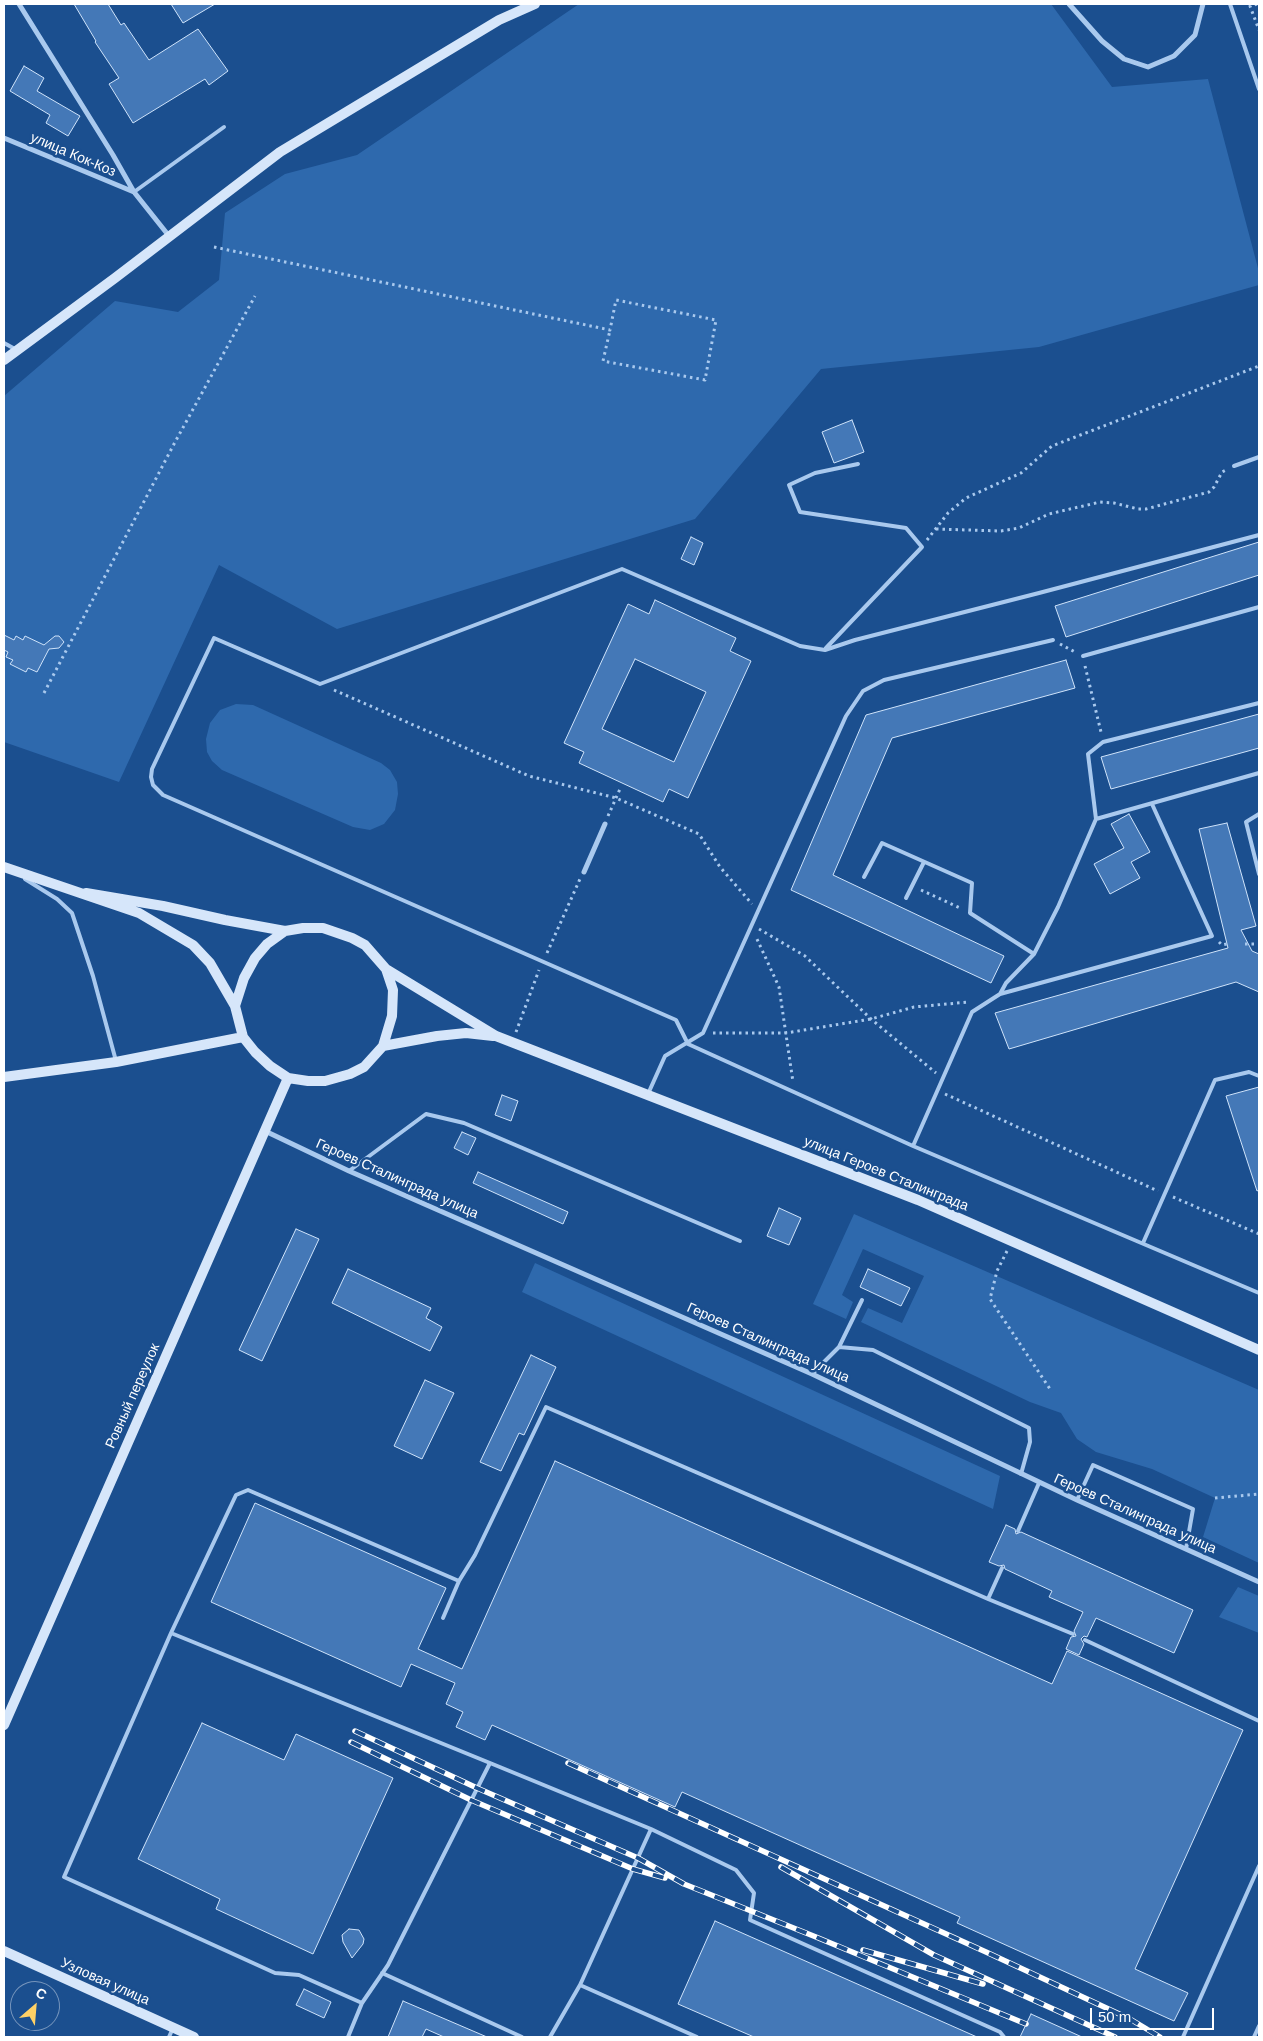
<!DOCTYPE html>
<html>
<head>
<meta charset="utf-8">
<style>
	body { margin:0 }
	#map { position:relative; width:1263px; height:2041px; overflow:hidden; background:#1b4f8f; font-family:Helvetica,sans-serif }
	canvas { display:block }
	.frame { position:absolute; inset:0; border:5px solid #fff; pointer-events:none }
	.north { position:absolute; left:10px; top:1981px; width:50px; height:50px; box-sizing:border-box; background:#1b4f8f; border:1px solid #7695bc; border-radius:50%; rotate:27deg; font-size:14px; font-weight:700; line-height:20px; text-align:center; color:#fff }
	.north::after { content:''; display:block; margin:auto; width:18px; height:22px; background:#ffd166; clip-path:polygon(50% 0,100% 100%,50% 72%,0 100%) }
	.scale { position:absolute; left:1090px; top:2008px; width:124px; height:22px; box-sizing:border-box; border:2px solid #fff; border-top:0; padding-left:6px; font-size:15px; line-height:18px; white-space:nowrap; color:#fff; -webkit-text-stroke:4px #1b4f8f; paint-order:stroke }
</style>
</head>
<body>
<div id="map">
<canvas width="1263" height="2041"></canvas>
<div class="frame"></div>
<div class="north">С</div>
<div class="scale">50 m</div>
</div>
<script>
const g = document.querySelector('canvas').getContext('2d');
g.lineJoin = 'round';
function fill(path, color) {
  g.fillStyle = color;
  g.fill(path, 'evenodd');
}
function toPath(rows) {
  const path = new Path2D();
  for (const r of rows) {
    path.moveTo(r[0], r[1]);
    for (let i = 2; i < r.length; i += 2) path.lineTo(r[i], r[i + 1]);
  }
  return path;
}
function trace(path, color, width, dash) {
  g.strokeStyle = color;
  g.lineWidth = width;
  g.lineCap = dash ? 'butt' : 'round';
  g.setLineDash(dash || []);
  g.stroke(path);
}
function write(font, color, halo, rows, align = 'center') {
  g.font = font + ' Helvetica,sans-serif';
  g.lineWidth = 5;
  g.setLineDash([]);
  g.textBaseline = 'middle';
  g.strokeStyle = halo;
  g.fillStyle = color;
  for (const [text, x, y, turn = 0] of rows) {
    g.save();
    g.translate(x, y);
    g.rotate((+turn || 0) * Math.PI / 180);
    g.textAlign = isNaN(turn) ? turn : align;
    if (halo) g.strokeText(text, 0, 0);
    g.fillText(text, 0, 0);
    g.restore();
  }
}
fill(toPath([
	[579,4,1051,4,1112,87,1208,79,1259,272,1259,285,1039,347,821,369,695,519,337,629,219,565,119,782,4,742,4,396,115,301,178,312,219,280,225,213,285,174,357,155],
	[236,704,253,705,381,763,390,770,397,782,398,794,395,810,384,824,370,830,353,827,222,770,212,761,207,752,206,739,210,723,220,710],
	[854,1214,1259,1390,1259,1563,1203,1537,1215,1498,1152,1469,1096,1452,1077,1439,1061,1413,1030,1402,861,1322,868,1308,902,1323,924,1276,863,1249,842,1295,853,1302,846,1319,813,1304],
	[535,1263,1000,1476,993,1509,522,1292],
	[1238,1587,1259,1596,1259,1633,1219,1617]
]), '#2e69ad');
const building = toPath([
	[74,4,108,4,121,25,124,23,149,60,198,29,228,71,209,85,205,79,133,123,109,84,119,78,95,42,96,41,74,4],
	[171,4,215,4,183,23,171,4],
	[24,66,44,78,37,91,80,116,68,136,46,123,50,115,10,91,24,66],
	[852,420,864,452,834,463,822,432,852,420],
	[691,537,703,543,694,565,681,559,691,537],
	[1259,542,1259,575,1066,637,1055,606,1259,542],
	[655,600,736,638,730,651,751,661,688,798,669,789,663,802,579,763,584,752,564,743,628,604,649,614,655,600],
	[635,659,706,692,674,762,602,729,635,659],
	[4,635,14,640,16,636,23,640,25,636,44,645,55,636,59,636,64,642,59,648,49,649,37,672,28,668,26,672,10,664,13,660,6,657,8,652,4,650,4,635],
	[1066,660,1075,688,892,738,833,875,1004,956,991,983,791,890,866,715,1066,660],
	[1259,714,1259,748,1111,789,1101,757,1259,714],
	[1129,814,1150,852,1131,862,1140,878,1110,894,1094,864,1124,848,1111,824,1129,814],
	[1227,823,1256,926,1241,930,1252,951,1259,954,1259,992,1236,982,1009,1049,995,1013,1228,948,1199,829,1227,823],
	[1259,1087,1259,1190,1257,1191,1226,1096,1259,1087],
	[502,1095,518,1101,511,1121,495,1115,502,1095],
	[462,1132,476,1138,468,1155,454,1148,462,1132],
	[478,1172,568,1212,563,1224,473,1183,478,1172],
	[779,1208,801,1218,789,1245,767,1236,779,1208],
	[296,1229,319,1239,262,1361,239,1350,296,1229],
	[348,1269,431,1308,426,1318,442,1327,430,1351,332,1303,348,1269],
	[868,1269,910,1288,901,1306,860,1287,868,1269],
	[531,1355,556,1367,524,1435,519,1433,501,1471,480,1462,531,1355],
	[425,1380,454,1393,422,1459,394,1446,425,1380],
	[555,1461,1052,1684,1067,1651,1243,1730,1135,1969,1188,1993,1174,2021,957,1923,960,1917,682,1792,675,1807,492,1725,485,1740,456,1727,463,1712,446,1704,455,1683,411,1664,401,1687,211,1602,255,1503,446,1588,418,1649,462,1669,555,1461],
	[1006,1525,1015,1529,1016,1534,1021,1532,1193,1610,1174,1653,1096,1618,1087,1637,1084,1636,1081,1639,1084,1644,1079,1655,1066,1649,1071,1637,1076,1636,1074,1631,1083,1612,1049,1597,1052,1591,1005,1569,1004,1565,999,1566,989,1562,1006,1525],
	[202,1723,284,1760,296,1734,393,1778,313,1954,216,1909,220,1899,138,1859,202,1723],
	[715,1921,977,2037,754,2037,678,2004,715,1921],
	[349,1929,359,1930,364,1939,363,1944,352,1958,343,1942,342,1935,349,1929],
	[304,1989,331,2002,324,2018,296,2005,304,1989],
	[403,2001,487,2037,444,2037,426,2029,422,2037,388,2037,403,2001],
	[1031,2014,1082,2037,1020,2037,1031,2014]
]);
fill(building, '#4478b7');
trace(building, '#cfe3fa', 1);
trace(toPath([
	[1257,4,1250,6,1259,30],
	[214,247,610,330,616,300,716,320,705,380,603,361,610,330],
	[936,529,1001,531,1019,528,1049,514,1100,502,1114,503,1138,509,1146,509,1209,492,1214,487,1222,472,1226,470],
	[927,540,948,513,966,498,1021,473,1052,446,1259,366],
	[1060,644,1075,652],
	[1085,666,1101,732],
	[334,690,529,776,616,798,699,834,720,867,752,904],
	[44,693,174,444,255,296],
	[608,816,620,789],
	[921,890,960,908],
	[759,929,805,956,871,1019,936,1073],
	[757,939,779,987,793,1082],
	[1219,942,1222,945,1227,944],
	[1245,944,1259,944],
	[547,953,580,879],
	[516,1032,539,970],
	[713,1033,786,1033,871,1019,914,1007,969,1002],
	[945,1094,1158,1191],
	[1173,1197,1259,1234],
	[1007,1251,997,1271,990,1299,1050,1389],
	[1215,1498,1259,1494]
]), '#a9c9ee', 3, [2.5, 4]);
trace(toPath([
	[1230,4,1259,89],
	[134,192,224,127],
	[4,343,15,349],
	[1234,466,1259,457],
	[1259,535,1039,593,855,640,825,650,800,646,622,569,320,684,214,638,152,769,151,777,153,785,163,795,676,1020,688,1044,913,1146,1259,1293],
	[826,648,922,547,906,528,800,512,789,485,815,473,858,464],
	[1083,656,1259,607],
	[1259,814,1246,822,1259,874],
	[1096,819,1088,754,1103,742,1259,703],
	[864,877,882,843,972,883,970,913,1034,954],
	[25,879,57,899,72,913,93,976,116,1061],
	[906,898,924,862],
	[1000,994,1212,936,1152,804],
	[648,1094,665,1056,703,1033,846,716,863,691,884,680,1053,640],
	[913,1146,972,1012,1000,994,1006,983,1034,954,1058,907,1096,819,1259,773],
	[349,1171,426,1114,464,1123,740,1241],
	[1143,1243,1215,1080,1249,1072,1259,1076],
	[839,1347,862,1300],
	[812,1374,839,1347,873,1350,1029,1428,1030,1442,1021,1474],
	[1077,1500,1093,1465,1193,1509,1186,1549],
	[1018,1531,1039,1483],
	[988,1599,1073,1634],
	[443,1618,459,1581,475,1555,546,1407,988,1599,1002,1568],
	[171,1633,490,1763,388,1965,362,2003,348,2037],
	[1085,1640,1259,1721],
	[490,1763,651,1829,580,1985,697,2037],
	[651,1829,736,1870,754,1893,750,1920,1000,2032,1004,2037],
	[382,1973,522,2037],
	[362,2003,299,1975,275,1973,64,1877,171,1633,236,1495,248,1490,459,1581],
	[169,2037,173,2028],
	[550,2037,580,1985],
	[1183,2037,1259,1866],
	[1254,2037,1259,2026]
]), '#a9c9ee', 4);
trace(toPath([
	[19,4,113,155,134,192,169,236],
	[1069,4,1102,41,1124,59,1148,67,1174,56,1195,35,1203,4],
	[4,138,134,192],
	[584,872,605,824],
	[265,1131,349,1171,812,1374,1077,1500,1259,1582]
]), '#a9c9ee', 5);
trace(toPath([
	[4,360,115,278,280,152,499,20,535,4],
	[4,867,139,913,193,945,210,963,235,1006,243,1037,255,1052,270,1066,288,1078,308,1081,325,1081,350,1074,364,1067,383,1046,392,1016,393,990,386,969,365,945,352,938,323,928,303,928,285,931,225,920,163,906,86,893],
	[386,969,496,1036,918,1200,1259,1350],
	[235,1006,244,978,255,958,267,944,285,931],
	[383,1046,437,1036,466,1033,493,1036],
	[4,1077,116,1062,243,1037],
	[4,1725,288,1078],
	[4,1951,194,2037]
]), '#d6e6fa', 10);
const rail = toPath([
	[355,1731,477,1788,638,1858,684,1884,816,1937,1026,2024],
	[351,1742,471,1800,633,1869,665,1878],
	[568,1763,986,1952,1130,2019,1160,2037],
	[781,1867,934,1955,1115,2037],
	[863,1950,983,1984]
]);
trace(rail, '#fff', 5.5);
trace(rail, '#1b4f8f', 4, [11]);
write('14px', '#fff', '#1b4f8f', [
	["улица Кок-Коз",73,155,23],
	["улица Героев Сталинграда",886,1174,22],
	["Героев Сталинграда улица",397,1179,24],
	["Героев Сталинграда улица",768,1343,24],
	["Ровный переулок",133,1396,-66],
	["Героев Сталинграда улица",1135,1514,24],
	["Узловая улица",105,1982,24]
]);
</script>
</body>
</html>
